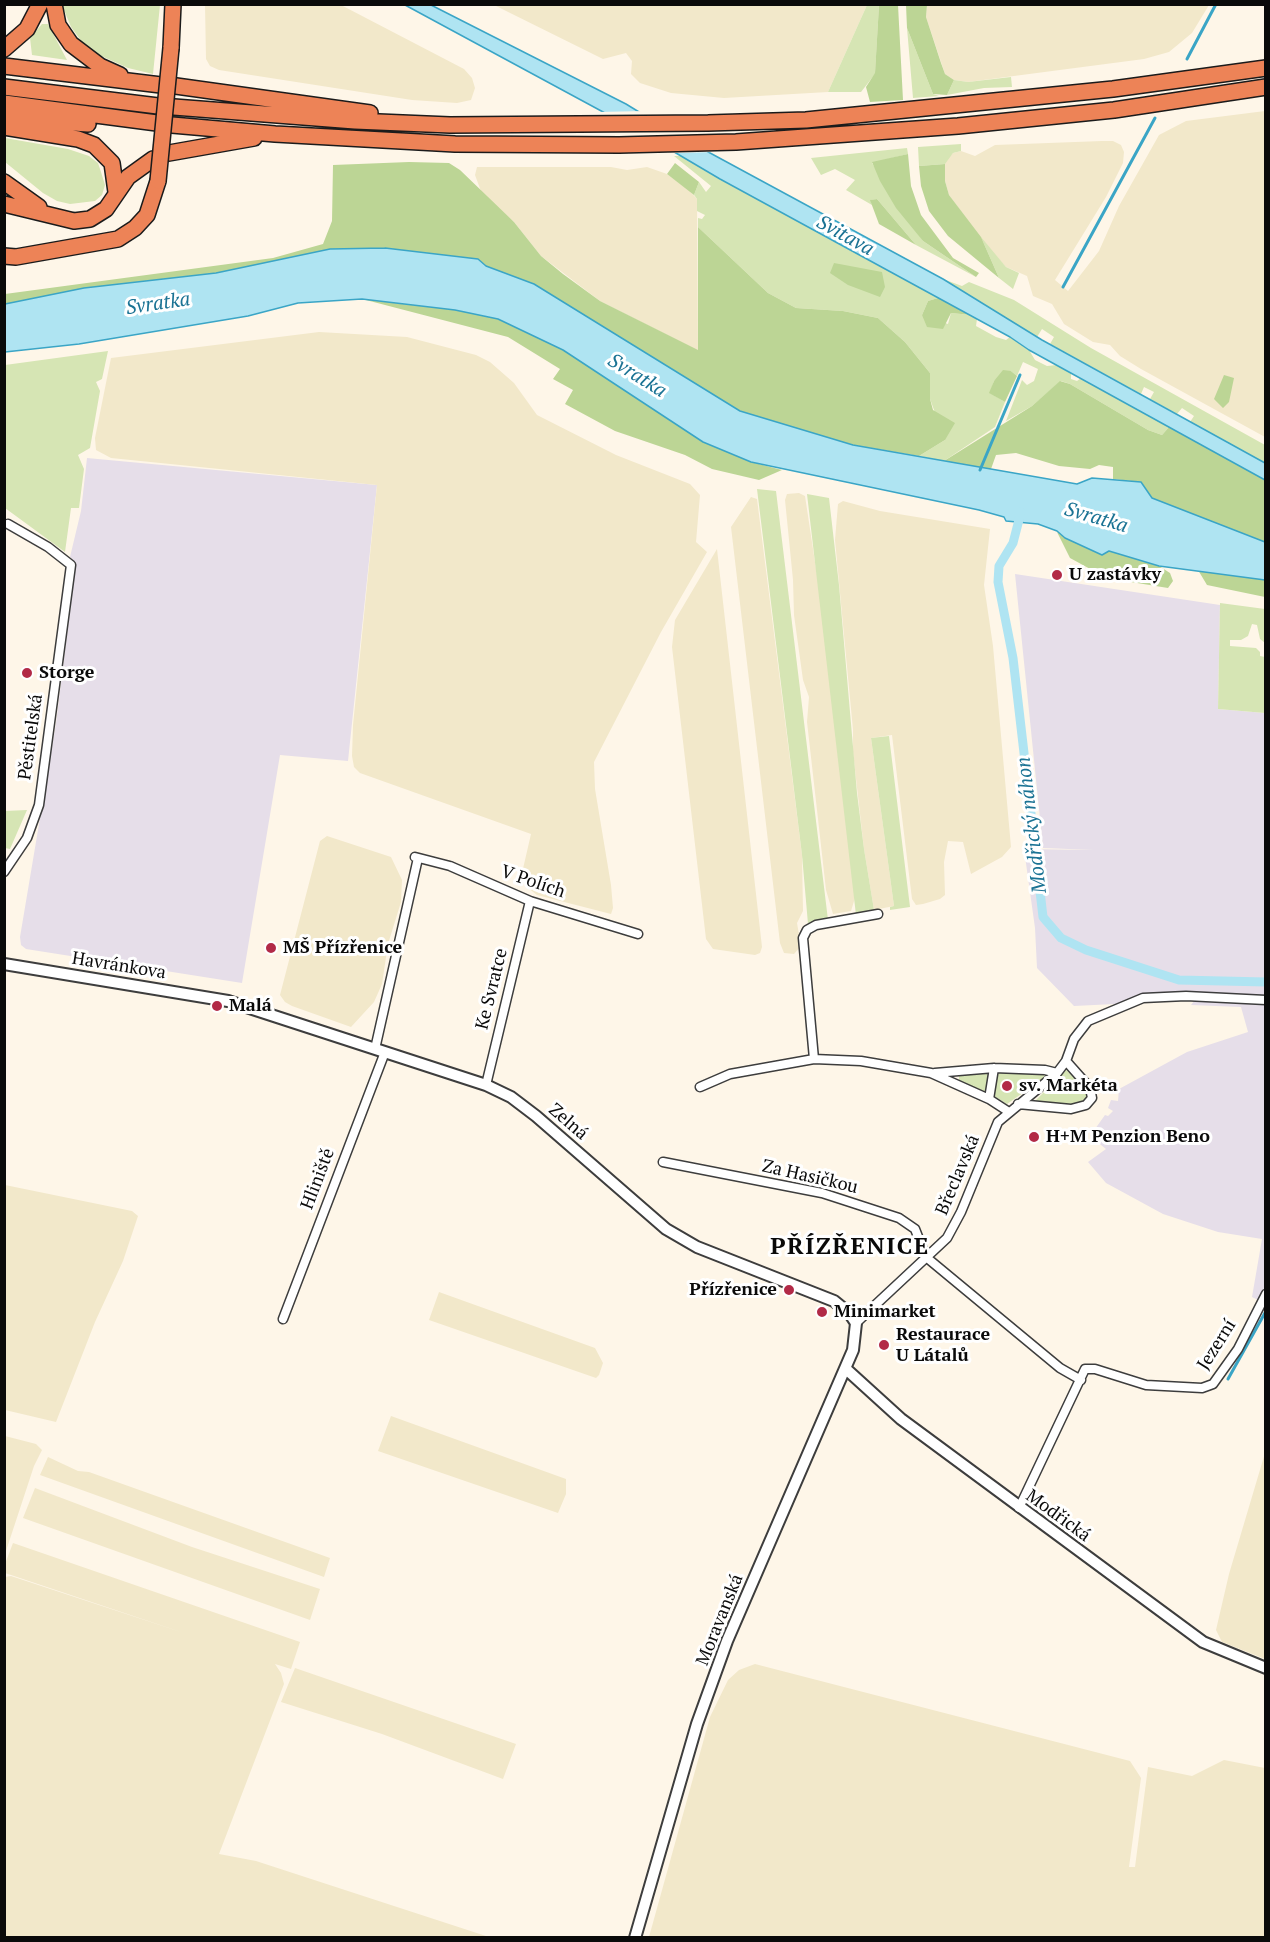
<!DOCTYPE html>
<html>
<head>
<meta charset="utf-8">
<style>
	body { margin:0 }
	#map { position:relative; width:1270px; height:1942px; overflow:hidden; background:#fef6e8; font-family:"PT Serif",serif }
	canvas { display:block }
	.frame { position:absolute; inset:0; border:6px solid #0a0a0a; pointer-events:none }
</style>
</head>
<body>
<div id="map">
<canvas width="1270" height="1942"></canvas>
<div class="frame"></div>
</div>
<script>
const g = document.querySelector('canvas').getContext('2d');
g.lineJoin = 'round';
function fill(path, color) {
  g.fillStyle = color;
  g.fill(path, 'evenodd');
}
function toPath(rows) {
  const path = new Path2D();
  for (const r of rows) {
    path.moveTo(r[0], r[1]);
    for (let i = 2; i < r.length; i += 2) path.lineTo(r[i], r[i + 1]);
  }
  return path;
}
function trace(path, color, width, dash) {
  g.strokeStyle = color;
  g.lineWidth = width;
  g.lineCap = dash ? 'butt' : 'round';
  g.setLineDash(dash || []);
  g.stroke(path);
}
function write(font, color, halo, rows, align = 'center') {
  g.font = font + ' "PT Serif",serif';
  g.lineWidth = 6;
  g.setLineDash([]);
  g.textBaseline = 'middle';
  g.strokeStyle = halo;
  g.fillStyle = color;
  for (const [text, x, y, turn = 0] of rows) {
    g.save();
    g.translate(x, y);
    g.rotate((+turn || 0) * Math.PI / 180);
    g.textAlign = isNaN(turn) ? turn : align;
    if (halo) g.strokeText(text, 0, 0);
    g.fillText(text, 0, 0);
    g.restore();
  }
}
fill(toPath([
	[87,458,377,485,348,761,280,755,242,983,26,949,21,945,20,937,56,723,76,563,70,557,81,511],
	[1015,574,1220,605,1218,709,1265,713,1266,1290,1258,1300,1252,1297,1262,1239,1218,1232,1163,1214,1106,1183,1088,1162,1106,1149,1090,1136,1105,1115,1108,1116,1113,1111,1108,1108,1111,1100,1118,1101,1119,1089,1187,1052,1248,1032,1241,1007,1191,1005,1195,1000,1074,1006,1037,968,1035,928,1024,849,1094,850,1043,848]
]), '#e6dee9');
fill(toPath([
	[927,4,1209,5,1192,33,1169,52,1144,59,968,82,954,80,945,74,926,17],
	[205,5,341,5,464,69,472,78,475,88,471,100,457,103,412,100,219,70,210,66,206,59],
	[494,5,867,5,828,92,724,98,671,93,640,83,631,74,632,61,626,53,603,59],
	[1265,111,1265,437,1141,369,1120,356,1110,345,1093,342,1064,324,1052,304,1033,296,1027,276,1006,267,986,246,949,195,945,181,945,161,953,153,961,151,975,156,995,145,1102,141,1113,141,1121,145,1124,152,1123,163,1106,197,1055,280,1068,291,1099,251,1119,206,1159,135,1186,121],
	[477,167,611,167,627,170,647,167,667,174,689,190,697,199,698,351,600,301,541,256,514,222,482,194,475,175],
	[319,332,407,337,476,355,490,362,514,383,537,415,616,455,690,484,700,495,696,542,707,552,661,632,594,762,595,789,611,885,613,908,611,914,537,895,528,888,522,873,531,834,360,773,354,767,352,756,353,725,377,485,111,458,96,450,95,438,111,358],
	[799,493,805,496,818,582,855,898,851,911,833,914,826,890,817,810,807,722,809,697,803,680,794,615,793,580,785,500,787,494],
	[751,497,757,499,802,855,803,911,797,923,801,946,794,954,784,953,780,943,731,527],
	[843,501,880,511,990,529,984,585,993,646,1011,847,1002,857,971,874,963,842,948,841,944,862,945,895,940,899,923,904,916,905,912,899,892,735,871,738,894,906,874,910,864,849,853,752,853,730,835,540,838,504],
	[717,549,762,947,760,953,755,955,713,949,706,939,672,647,675,620],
	[327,836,391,857,402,880,401,902,388,944,382,984,374,1002,351,1027,292,1006,285,1002,280,995,320,841],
	[5,1185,132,1211,138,1216,123,1261,95,1322,56,1422,5,1410],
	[439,1292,595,1348,603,1363,599,1375,596,1378,429,1320],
	[391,1416,566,1479,566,1494,558,1513,378,1451],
	[5,1436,36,1444,42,1450,34,1466,5,1554],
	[1265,1453,1265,1659,1222,1642,1216,1630,1229,1574],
	[48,1457,78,1471,89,1472,330,1558,324,1577,40,1475],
	[35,1488,192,1547,320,1589,310,1620,23,1518],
	[13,1543,300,1642,291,1669,275,1664,281,1673,284,1684,219,1854,256,1861,489,1937,5,1937,5,1577,11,1576,184,1633,5,1573,5,1564],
	[755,1664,1130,1761,1141,1778,1129,1867,1135,1867,1148,1767,1192,1776,1224,1760,1265,1768,1265,1937,649,1937,710,1717,728,1680,739,1670],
	[295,1668,516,1744,503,1779,382,1734,281,1702]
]), '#f2e8ca');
fill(toPath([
	[62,5,160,5,153,74,128,68,97,54,82,42,71,27],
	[867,5,879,5,875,74,861,92,828,92],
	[42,24,48,24,67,60,32,55,30,38],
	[907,28,933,94,939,96,913,98],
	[1011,77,1012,87,984,88,947,95,954,80,968,82],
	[5,138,68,149,89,156,98,163,101,172,105,185,102,195,95,201,70,204,57,201,43,193,5,162],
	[961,144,961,151,953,153,945,164,919,166,918,147],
	[907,148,908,154,872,163,923,241,976,277,916,245,877,199,871,200,872,205,846,190,855,180,835,169,821,175,811,158],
	[674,156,681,156,938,298,928,301,922,315,948,324,951,313,971,315,977,319,976,326,996,337,1006,340,1010,337,1029,350,1035,360,1047,366,1057,365,1071,373,1071,379,1077,381,1081,378,1169,427,1162,435,1148,430,1070,384,1061,381,1032,406,1006,421,1022,380,1027,385,1034,381,1038,369,1023,362,1017,376,1011,371,994,381,990,393,1005,402,995,427,944,461,919,456,945,440,930,399,930,373,905,342,878,318,843,311,796,308,768,293,698,227,698,218,702,219,705,215,697,211,697,199,694,195,699,182,706,192,711,186],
	[981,237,1006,267,1019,273,1013,289,999,278],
	[943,279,962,286,969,282,1014,300,1091,348,1265,445,1265,463,1190,422,1194,416,1182,408,1177,414,1150,399,1154,392,1144,387,1141,394,1050,344,1054,337,1042,329,1037,337],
	[108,351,102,379,96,382,100,391,90,448,78,455,84,469,79,508,71,508,65,552,5,508,5,365],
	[757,489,776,491,828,920,808,924,802,855],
	[807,494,829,498,839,585,857,793,864,849,874,910,877,912,856,915],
	[1220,603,1265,609,1265,643,1260,639,1257,625,1252,624,1248,636,1241,640,1230,640,1230,646,1256,648,1260,652,1260,656,1265,657,1265,713,1218,709],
	[889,736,910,907,890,910,890,907,894,906,871,738],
	[27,810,10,849,5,848,5,811],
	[1066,1070,1087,1089,1087,1101,1068,1106,1033,1103],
	[1001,1071,1045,1073,1047,1076,1007,1104,994,1096,995,1079],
	[986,1072,990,1079,988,1090,984,1093,959,1081,959,1074]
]), '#d6e5b4');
fill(toPath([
	[879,5,898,5,903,100,870,102,866,87,875,73],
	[906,5,927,5,926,17,941,63,945,74,954,80,947,95,933,94,907,28],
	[908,154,911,186,921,215,953,258,979,273,976,277,923,241,896,208,880,181,872,162],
	[409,162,449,163,460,170,514,222,541,256,563,274,600,301,698,350,698,227,768,293,796,308,843,311,878,318,905,342,930,373,930,399,933,410,955,423,945,440,919,456,853,445,740,411,534,284,486,266,478,259,385,248,330,249,216,273,84,288,5,304,5,294,273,258,323,244,332,221,333,165],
	[675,163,699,182,694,195,667,174],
	[945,164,945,181,949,195,981,237,999,278,948,236,929,211,921,186,919,166],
	[877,199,916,245,879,224,870,200],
	[834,263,882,272,885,287,880,297,848,285,830,273],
	[938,298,971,315,951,313,943,329,927,327,922,315,928,301],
	[362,299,455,310,498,319,563,350,751,462,782,470,759,480,712,469,685,455,615,431,565,404,573,390,553,379,560,369,508,337],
	[1003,370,1011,371,1017,376,1005,402,989,393,994,381],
	[1224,375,1234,378,1229,402,1223,408,1214,399],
	[1060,381,1070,384,1148,430,1162,435,1169,427,1265,480,1265,542,1152,498,1141,482,1113,479,1113,467,1099,465,1090,469,1059,466,1016,453,996,455,991,469,944,461,1032,406],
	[1057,532,1102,555,1109,551,1159,566,1170,573,1173,581,1168,588,1131,582,1092,570,1070,558],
	[1198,570,1265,580,1265,597,1207,585]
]), '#bcd595');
const water = toPath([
	[405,5,431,5,626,104,675,134,943,279,1042,340,1265,463,1265,480,1029,350,1010,337,720,179,642,133,405,5],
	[385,248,478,259,486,266,534,284,740,411,853,445,1077,484,1092,478,1141,482,1152,498,1265,542,1265,580,1159,566,1109,551,1102,555,1065,538,1057,531,1038,524,1006,521,1004,517,979,510,751,462,703,442,563,350,498,319,455,310,362,299,298,303,248,316,79,344,5,352,5,304,84,288,216,273,330,249,385,248]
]);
fill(water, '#afe4f2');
trace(water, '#3aa5c6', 1.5);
fill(toPath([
	[644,111,677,131,717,152,671,153,598,112]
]), '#fef6e8');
trace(toPath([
	[1187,59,1216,4],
	[1063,287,1155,118],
	[980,470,1020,375],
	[1228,1379,1266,1311]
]), '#3aa5c6', 3);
trace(toPath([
	[1021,512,1013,543,999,566,998,582,1013,658,1043,917,1061,938,1086,950,1179,980,1266,982]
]), '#afe4f2', 9);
const minor = toPath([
	[415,857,450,866,530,901,638,934],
	[4,872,27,838,39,805,71,565,48,547,8,524],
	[375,1049,418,858],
	[814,1059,803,938,807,930,816,925,878,914],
	[935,1073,994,1068,1045,1070,1057,1073],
	[486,1085,530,901],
	[700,1087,730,1074,814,1059,861,1061,931,1073,989,1099,1009,1112],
	[989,1099,994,1068],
	[1018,1104,1071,1109,1086,1105,1092,1098,1090,1088,1066,1061],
	[663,1162,822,1193,899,1218,915,1229,926,1257,1060,1368,1081,1380],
	[283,1319,385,1052],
	[856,1323,947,1238,961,1212,998,1122,1057,1073,1066,1061,1074,1039,1088,1021,1143,998,1186,996,1266,1000],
	[1019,1508,1085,1369,1095,1369,1146,1385,1202,1388,1213,1384,1238,1349,1266,1294]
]);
const tertiary = toPath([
	[4,964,228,1001,486,1085,511,1097,536,1116,666,1229,697,1247,834,1301,850,1314,856,1323,853,1350,727,1641,697,1724,635,1938],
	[846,1369,901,1419,1203,1642,1266,1668]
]);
const motorway = toPath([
	[54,4,58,25,71,44,100,66,120,75],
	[171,48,173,4],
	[4,49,27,29,40,4],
	[4,66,161,85],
	[176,86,370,113],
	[4,87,158,106],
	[4,103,157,123],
	[174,107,355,121,450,125,708,123,806,120,1113,89,1266,68],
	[4,118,88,124],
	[172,125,275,134,455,144,619,145,736,142,958,126,1114,110,1266,87],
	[4,127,78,139,94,145,112,163,116,192],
	[169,153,254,138],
	[4,182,39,207],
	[4,204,74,221,90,219,106,209,128,177,153,159],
	[4,256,16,257,118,239,135,228,147,215,158,181]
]);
trace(minor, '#3d3d3d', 11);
trace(tertiary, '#3d3d3d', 14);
trace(motorway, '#1b1b1b', 18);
trace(minor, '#fff', 8);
trace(tertiary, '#fff', 10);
trace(motorway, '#ed8357', 15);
const motorwayBridge = toPath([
	[158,181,171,48]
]);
trace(motorwayBridge, '#1b1b1b', 18, []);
trace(motorwayBridge, '#ed8357', 15);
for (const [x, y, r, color] of [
	[1057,575,6,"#b22a47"],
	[27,673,6,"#b22a47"],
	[271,948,6,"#b22a47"],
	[217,1006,6,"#b22a47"],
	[1007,1086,6,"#b22a47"],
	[1034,1137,6,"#b22a47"],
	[789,1290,6,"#b22a47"],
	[822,1312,6,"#b22a47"],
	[884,1345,6,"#b22a47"]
]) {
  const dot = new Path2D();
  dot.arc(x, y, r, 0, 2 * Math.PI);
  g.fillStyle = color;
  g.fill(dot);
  trace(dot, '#fff', 2);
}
write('bold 18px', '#0a0a0a', '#fff', [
	["U zastávky",1069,575],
	["Storge",39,673],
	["MŠ Přízřenice",283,948],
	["Malá",229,1006],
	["sv. Markéta",1019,1086],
	["H+M Penzion Beno",1046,1137],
	["Přízřenice",777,1290,"right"],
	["Minimarket",834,1312],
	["Restaurace",896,1335],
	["U Látalů",896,1356]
], 'left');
write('18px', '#0a0a0a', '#fff', [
	["Pěstitelská",31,737,-82],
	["V Polích",533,882,19],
	["Havránkova",119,966,9],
	["Ke Svratce",492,989,-76],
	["Zelná",568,1122,41],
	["Břeclavská",958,1175,-67],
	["Za Hasičkou",810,1177,13],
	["Hliniště",318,1179,-69],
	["Jezerní",1217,1345,-58],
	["Modřická",1058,1516,36],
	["Moravanská",720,1620,-68]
]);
write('italic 20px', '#1b7394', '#fff', [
	["Svitava",845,236,29],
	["Svratka",158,304,-8],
	["Svratka",637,376,32],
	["Svratka",1096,518,16],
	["Modřický náhon",1032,825,-97]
]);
g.letterSpacing = '1.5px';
write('bold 24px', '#0a0a0a', '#fff', [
	["PŘÍZŘENICE",850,1247]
]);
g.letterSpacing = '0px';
</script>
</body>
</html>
